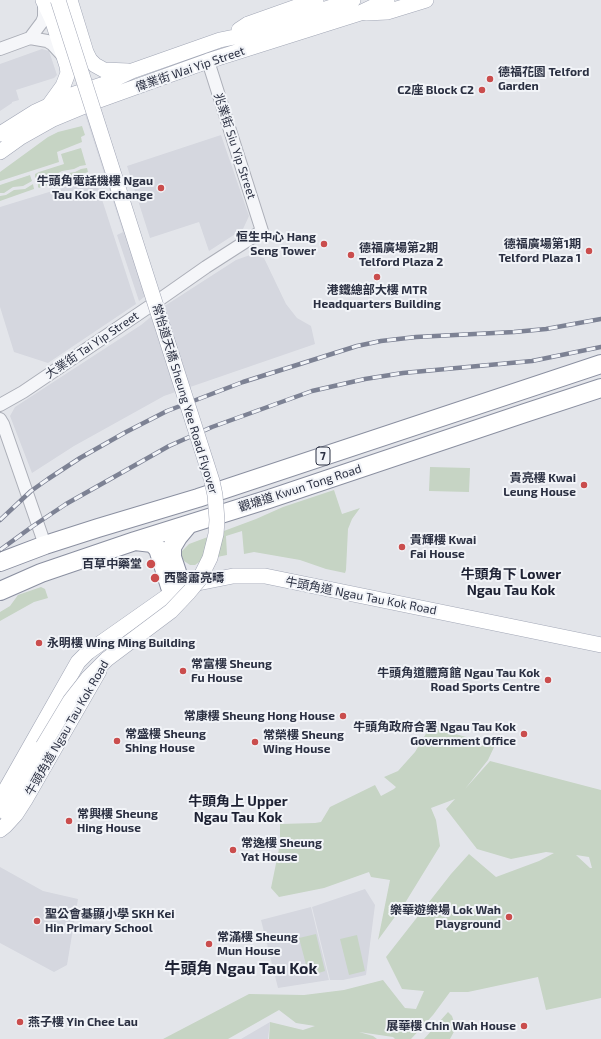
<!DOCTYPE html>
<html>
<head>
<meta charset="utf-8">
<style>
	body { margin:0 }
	canvas { display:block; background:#e3e5ea }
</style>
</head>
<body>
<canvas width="601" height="1039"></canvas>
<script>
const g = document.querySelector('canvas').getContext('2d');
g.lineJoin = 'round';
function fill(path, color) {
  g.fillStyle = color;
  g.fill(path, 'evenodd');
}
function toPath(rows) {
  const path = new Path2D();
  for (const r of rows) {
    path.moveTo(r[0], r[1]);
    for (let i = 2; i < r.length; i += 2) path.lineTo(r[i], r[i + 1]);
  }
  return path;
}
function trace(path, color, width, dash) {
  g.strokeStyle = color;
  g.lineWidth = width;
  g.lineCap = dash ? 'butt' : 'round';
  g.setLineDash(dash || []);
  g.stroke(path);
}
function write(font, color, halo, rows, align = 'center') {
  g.font = font + ' "Exo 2","Noto Sans TC",sans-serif';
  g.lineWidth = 4;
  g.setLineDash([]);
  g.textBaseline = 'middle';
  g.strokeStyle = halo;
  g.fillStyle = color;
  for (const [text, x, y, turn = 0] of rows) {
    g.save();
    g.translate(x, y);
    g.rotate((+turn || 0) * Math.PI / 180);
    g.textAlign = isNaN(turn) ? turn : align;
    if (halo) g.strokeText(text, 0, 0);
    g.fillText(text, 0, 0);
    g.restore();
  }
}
fill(toPath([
	[42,49,49,51,57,75,54,78,16,90,19,100,12,102,12,103,0,111,0,64],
	[101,108,157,287,139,301,117,235,123,232,85,114],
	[221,135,249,216,243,229,209,251,199,222,150,238,127,166],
	[95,178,136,304,48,363,14,352,0,307,0,207],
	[250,255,264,258,286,304,297,318,311,326,315,344,164,396,74,446,32,473,10,416,15,407,141,325,163,307,236,260],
	[0,867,43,891,78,899,67,965,54,972,0,943],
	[365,889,375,905,366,975,343,980,330,980,312,907],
	[311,907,329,980,278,988,261,920],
	[270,1022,268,1039,241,1039]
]), '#d5d7df');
fill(toPath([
	[82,126,85,135,81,137,82,142,57,152,59,162,0,181,0,172,48,137,58,132],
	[81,148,86,165,80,166,74,169,62,171,51,177,37,179,35,177,35,174,39,172,64,164,61,154],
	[87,168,88,172,39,188,38,187,38,183,53,180,63,174,75,172,81,169],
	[30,175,32,181,23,186,13,187,4,193,0,193,0,185],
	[33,184,34,189,0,201,0,196,6,195,14,190,25,189],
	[430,467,470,468,469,492,429,491],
	[334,490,342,514,360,508,352,519,348,529,346,570,345,573,326,569,300,560,254,552,244,554,242,531,226,536,227,555,202,560,195,565,190,565,184,561,182,557,182,551,189,544,256,519,283,507],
	[41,587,45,589,48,598,34,602,0,621,0,612,10,606,18,595],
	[430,727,495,745,488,760,465,789,490,761,601,790,601,998,546,1010,538,977,468,992,450,992,433,1015,411,1039,395,1039,393,1037,359,1032,373,1036,377,1039,269,1039,270,1022,303,1030,315,1026,296,1023,279,1010,228,1039,163,1039,249,994,304,995,344,990,383,980,405,1008,416,1009,424,991,402,989,386,957,451,874,469,854,496,877,539,861,554,853,546,852,511,859,477,849,446,809,455,799,431,808,436,820,440,846,405,903,378,940,390,880,371,877,369,872,324,888,279,897,271,888,280,844,280,824,315,823,321,822,330,807,375,785,381,796,394,789,396,787,384,777,398,771,415,752],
	[576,855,589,857,592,868,590,868],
	[316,934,325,971,309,976,299,938],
	[357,935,365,971,349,975,340,939],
	[448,1012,452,1016,456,1028,450,1039,424,1039]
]), '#c6d4c4');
const minor = toPath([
	[30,38,42,22,44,17,44,2],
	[0,49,30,38,47,41,52,44,63,56],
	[0,405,23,392,156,302,206,267,262,231,208,61],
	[0,419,3,424,45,545]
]);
const major = toPath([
	[43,0,52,19,67,66,68,73,63,86,50,104],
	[70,0,86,52,90,60,95,65,104,70,128,71],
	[366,13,387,12,426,0],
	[239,30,248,24,316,0],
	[0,134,35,112,74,94,104,84,132,71,220,40,249,34,353,0],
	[0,152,21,137,53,119,94,102,208,61,360,13,387,0],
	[0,804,6,789,78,662,88,652,172,593,198,583,233,576,265,576,601,645],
	[6,813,43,746],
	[0,830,5,826,16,814,25,800,99,671]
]);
const highway = toPath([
	[135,541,152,543,158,549,172,593],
	[0,562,45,545,98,528,198,498,601,364],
	[177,572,172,557,172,547,178,537,188,525],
	[0,591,41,573,135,541,269,499,525,413,601,388]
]);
trace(minor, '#acafb8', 14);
trace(major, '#a2a7b6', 16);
trace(highway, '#8b90a1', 20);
trace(minor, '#f5f6f9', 12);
trace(major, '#fff', 15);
trace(highway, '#fff', 18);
const rail = toPath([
	[0,520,31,491,48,479,80,458,126,432,167,411,243,382,357,346,381,341,416,337,514,332,546,329,601,319],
	[0,550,33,526,66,504,169,446,212,427,312,391,365,379,403,373,532,361,601,347]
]);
trace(rail, '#7d8294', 4.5);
trace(rail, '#f2f4f8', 3, [9]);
const majorBridge = toPath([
	[43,746,70,701,88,678,107,659,171,611,189,592,199,580,210,558,216,534,217,520,215,495,212,481,58,0]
]);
trace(majorBridge, '#a2a7b6', 16, []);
trace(majorBridge, '#fff', 15);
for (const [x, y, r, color] of [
	[490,79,4,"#ca4d4d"],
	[482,90,4,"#ca4d4d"],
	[161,188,4,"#ca4d4d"],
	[324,244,4,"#ca4d4d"],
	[589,251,4,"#ca4d4d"],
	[351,255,4,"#ca4d4d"],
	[377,277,4,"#ca4d4d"],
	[584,485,4,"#ca4d4d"],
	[402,547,4,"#ca4d4d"],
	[151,564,5,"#ca4d4d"],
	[155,578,5,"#ca4d4d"],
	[39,643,4,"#ca4d4d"],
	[183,671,4,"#ca4d4d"],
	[548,680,4,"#ca4d4d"],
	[343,716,4,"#ca4d4d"],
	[524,734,4,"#ca4d4d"],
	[117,741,4,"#ca4d4d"],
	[255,742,4,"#ca4d4d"],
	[69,821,4,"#ca4d4d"],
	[233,850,4,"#ca4d4d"],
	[509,917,4,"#ca4d4d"],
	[37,921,4,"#ca4d4d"],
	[209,944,4,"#ca4d4d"],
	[20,1022,4,"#ca4d4d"],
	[524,1026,4,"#ca4d4d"]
]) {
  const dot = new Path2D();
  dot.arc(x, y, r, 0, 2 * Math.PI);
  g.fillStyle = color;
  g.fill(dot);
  trace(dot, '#f2f4f8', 1.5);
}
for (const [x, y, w] of [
	[323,456,14]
]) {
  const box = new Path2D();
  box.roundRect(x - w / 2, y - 9, w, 18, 3);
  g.fillStyle = '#f2f4f8';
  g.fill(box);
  trace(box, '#2b3042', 1);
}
write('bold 11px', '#2b3042', null, [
	["7",323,456]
]);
write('12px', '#2b3042', '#f2f4f8', [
	["偉業街 Wai Yip Street",190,69,-19],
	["兆業街 Siu Yip Street",235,146,72],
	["大業街 Tai Yip Street",92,345,-34],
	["常怡道天橋 Sheung Yee Road Flyover",185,399,73],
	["觀塘道 Kwun Tong Road",300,488,-18],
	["牛頭角道 Ngau Tau Kok Road",361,596,11],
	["牛頭角道 Ngau Tau Kok Road",67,728,-60]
]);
write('bold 12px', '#2b3042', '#f2f4f8', [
	["德福花園 Telford",498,72],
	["Garden",498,86],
	["C2座 Block C2",474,90,"right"],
	["牛頭角電話機樓 Ngau",153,181,"right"],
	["Tau Kok Exchange",153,195,"right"],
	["恒生中心 Hang",316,237,"right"],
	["Seng Tower",316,251,"right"],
	["德福廣場第1期",581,244,"right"],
	["Telford Plaza 1",581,258,"right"],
	["德福廣場第2期",359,248],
	["Telford Plaza 2",359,262],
	["港鐵總部大樓 MTR",377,290,"center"],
	["Headquarters Building",377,304,"center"],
	["貴亮樓 Kwai",576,478,"right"],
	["Leung House",576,492,"right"],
	["貴輝樓 Kwai",410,540],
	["Fai House",410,554],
	["百草中藥堂",142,564,"right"],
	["西醫蕭亮疇",164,578],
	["永明樓 Wing Ming Building",47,643],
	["常富樓 Sheung",191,664],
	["Fu House",191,678],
	["牛頭角道體育館 Ngau Tau Kok",540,673,"right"],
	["Road Sports Centre",540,687,"right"],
	["常康樓 Sheung Hong House",335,716,"right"],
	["牛頭角政府合署 Ngau Tau Kok",516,727,"right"],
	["Government Office",516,741,"right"],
	["常盛樓 Sheung",125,734],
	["Shing House",125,748],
	["常榮樓 Sheung",263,735],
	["Wing House",263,749],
	["常興樓 Sheung",77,814],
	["Hing House",77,828],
	["常逸樓 Sheung",241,843],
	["Yat House",241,857],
	["樂華遊樂場 Lok Wah",501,910,"right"],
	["Playground",501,924,"right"],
	["聖公會基顯小學 SKH Kei",45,914],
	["Hin Primary School",45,928],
	["常滿樓 Sheung",217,937],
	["Mun House",217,951],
	["燕子樓 Yin Chee Lau",28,1022],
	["展華樓 Chin Wah House",516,1026,"right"]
], 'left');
write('bold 14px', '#1d2133', '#f2f4f8', [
	["牛頭角下 Lower",511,574],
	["Ngau Tau Kok",511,590],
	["牛頭角上 Upper",238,801],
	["Ngau Tau Kok",238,817]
]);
write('bold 16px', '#1d2133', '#f2f4f8', [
	["牛頭角 Ngau Tau Kok",241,969]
]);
</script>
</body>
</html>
